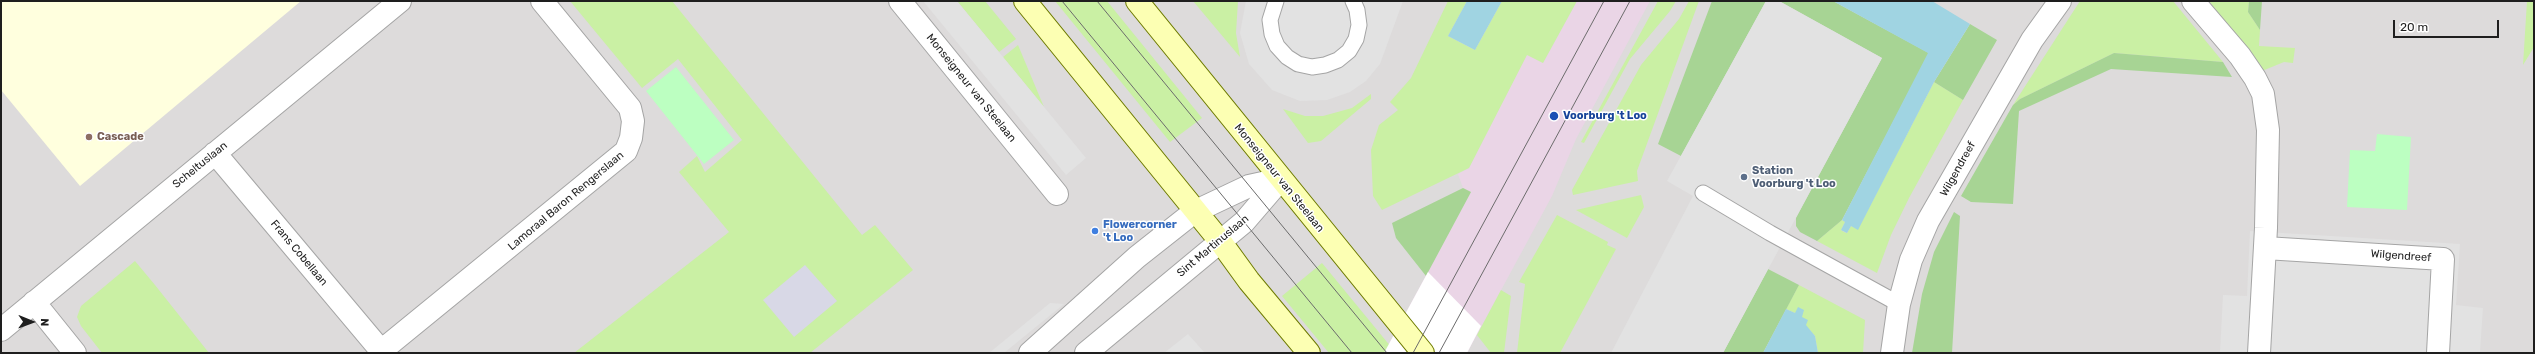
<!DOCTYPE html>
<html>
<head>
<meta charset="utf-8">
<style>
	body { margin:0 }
	#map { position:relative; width:2535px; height:354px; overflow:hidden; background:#f0ece4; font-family:Rubik,sans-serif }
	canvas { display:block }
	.frame { position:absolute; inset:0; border:2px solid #1e1e1e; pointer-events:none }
	.north { position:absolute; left:12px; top:302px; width:40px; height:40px; -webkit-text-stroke:3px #fff; paint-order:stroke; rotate:91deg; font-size:11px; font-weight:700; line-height:16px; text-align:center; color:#1e1e1e }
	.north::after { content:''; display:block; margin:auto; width:14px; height:18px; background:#1e1e1e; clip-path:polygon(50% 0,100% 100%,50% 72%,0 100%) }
	.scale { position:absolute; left:2393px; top:20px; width:106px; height:18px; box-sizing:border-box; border:2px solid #1e1e1e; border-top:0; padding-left:5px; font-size:12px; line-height:14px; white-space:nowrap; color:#1e1e1e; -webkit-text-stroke:3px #fff; paint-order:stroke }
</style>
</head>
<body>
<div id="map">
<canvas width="2535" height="354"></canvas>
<div class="frame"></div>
<div class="north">N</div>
<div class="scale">20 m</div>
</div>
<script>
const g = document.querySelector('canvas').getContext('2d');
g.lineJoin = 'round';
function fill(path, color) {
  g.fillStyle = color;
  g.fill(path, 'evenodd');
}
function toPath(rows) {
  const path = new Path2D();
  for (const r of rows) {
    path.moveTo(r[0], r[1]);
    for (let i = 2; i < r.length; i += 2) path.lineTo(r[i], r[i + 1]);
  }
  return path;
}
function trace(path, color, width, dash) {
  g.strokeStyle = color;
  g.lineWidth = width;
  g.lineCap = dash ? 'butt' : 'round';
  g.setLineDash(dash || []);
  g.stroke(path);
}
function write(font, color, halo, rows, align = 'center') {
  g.font = font + ' Rubik,sans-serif';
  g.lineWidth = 3;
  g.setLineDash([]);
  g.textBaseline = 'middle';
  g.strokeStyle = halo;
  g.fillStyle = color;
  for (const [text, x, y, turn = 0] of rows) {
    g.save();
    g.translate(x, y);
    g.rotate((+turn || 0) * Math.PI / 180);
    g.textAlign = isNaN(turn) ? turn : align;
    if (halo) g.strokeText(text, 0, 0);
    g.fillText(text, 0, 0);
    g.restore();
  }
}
fill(toPath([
	[1,1,2534,1,2534,353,1,353]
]), '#dddbdb');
fill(toPath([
	[1577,1,1650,1,1576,139,1552,196,1467,353,1384,353,1471,192,1463,188,1458,174,1469,168,1527,54,1543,63]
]), '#ead5e6');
fill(toPath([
	[1,1,301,1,80,186,1,90]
]), '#ffffde');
fill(toPath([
	[570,1,672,1,862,235,875,225,913,270,810,353,574,353,729,232,679,172,697,156,705,172,742,140,678,59,642,88],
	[957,1,985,1,1016,39,999,52],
	[1055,1,1107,1,1202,118,1170,142],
	[1193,1,1238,1,1236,33,1240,57],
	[1448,1,1467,1,1448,36,1475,50,1502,1,1577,1,1543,63,1527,55,1469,168,1382,210,1373,196,1371,150,1379,125,1398,110,1390,102,1411,78],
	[1658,1,1676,1,1670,11,1630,59,1584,143,1581,142],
	[1689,1,1699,1,1637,171,1638,181,1573,195,1572,190,1641,65,1679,19],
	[2080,1,2173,1,2223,62,2114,53,2020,99,2013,105],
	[2209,1,2249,1,2248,12,2260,30,2259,46,2295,48,2293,63,2284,62,2262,71],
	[2527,1,2534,1,2534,47,2523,65],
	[1018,45,1044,107,1003,57],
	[1934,82,1963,100,1909,198,1891,235,1877,273,1817,241,1842,220,1845,222,1841,230,1844,232,1847,233,1851,226,1858,229],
	[1371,94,1371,99,1321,141,1308,143,1283,109,1305,116,1323,116,1352,108],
	[1641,195,1644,207,1627,238,1576,210],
	[1557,215,1608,242,1607,245,1616,249,1560,353,1517,353,1525,284,1519,282],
	[135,261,155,285,209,353,102,353,81,326,77,317,81,306],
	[1322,263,1396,353,1329,353,1282,296],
	[1799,285,1865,320,1863,353,1818,353,1815,336,1795,313,1786,309],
	[1501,290,1511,296,1504,353,1491,353,1477,335]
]), '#caf0a4');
fill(toPath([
	[1712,1,1766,1,1681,156,1658,144],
	[1779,1,1833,1,1929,53,1842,220,1817,241,1800,232,1796,226,1796,218,1882,58],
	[2249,1,2262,1,2260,30,2248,12],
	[1970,24,1997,40,1963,100,1934,82],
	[2114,53,2223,62,2232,77,2111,69,2019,111,2013,204,1971,202,1961,196,2013,105,2020,99],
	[1463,188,1471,192,1426,276,1396,238,1392,223],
	[1954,212,1960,216,1952,353,1912,353,1922,294,1934,252],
	[1768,269,1799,285,1763,353,1723,353]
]), '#a7d494');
fill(toPath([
	[676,67,734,140,704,164,646,91],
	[2377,134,2411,137,2407,210,2347,207,2350,150,2375,151]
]), '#bcffc1');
fill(toPath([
	[923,1,957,1,1086,158,1066,175],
	[1246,1,1403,1,1380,64,1366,81,1350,92,1327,100,1300,101,1272,90,1249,64,1240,33],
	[1766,1,1779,1,1882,58,1723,353,1611,353,1693,196,1667,181],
	[2250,231,2460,244,2456,305,2483,308,2480,353,2220,353,2223,295,2247,296],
	[1050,303,1064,304,1004,353,989,353],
	[1188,334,1205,353,1164,353]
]), '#e2e2e2');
fill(toPath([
	[805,265,837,301,794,337,763,300]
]), '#d8d8e6');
fill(toPath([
	[1467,1,1502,1,1475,50,1448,36],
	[1833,1,1932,1,1970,24,1934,82,1858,230,1851,226,1847,233,1841,230,1845,222,1842,220,1928,53],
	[1798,307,1804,310,1802,317,1808,320,1806,325,1815,336,1818,353,1763,353,1786,309,1795,313]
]), '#a0d4e2');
fill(toPath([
	[1428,272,1481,326,1467,353,1384,353]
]), '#fff');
const service = toPath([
	[1276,1,1270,20,1272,34,1277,46,1287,57,1298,64,1312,67,1325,65,1338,60,1349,51,1356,39,1359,25,1357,10,1353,1],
	[1703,193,1770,233,1899,304]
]);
const minor = toPath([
	[900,1,1057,194],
	[2193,1,2240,56,2255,78,2263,94,2268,130,2266,228,2259,353],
	[215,153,383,353],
	[2265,248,2443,259,2438,353],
	[34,302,75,353],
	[1,330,400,1],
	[381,351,626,151,631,138,633,121,630,108,542,1],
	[1892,353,1899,304,1911,260,1928,221,2032,40,2060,1]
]);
const tertiary = toPath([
	[1030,353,1137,257,1194,212,1249,186,1281,179],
	[1086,353,1244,222,1281,179]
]);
const secondary = toPath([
	[1025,1,1220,241,1249,281,1309,353],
	[1137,1,1423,353]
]);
trace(service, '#a5a5a5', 17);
trace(minor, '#a5a5a5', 24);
trace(tertiary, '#a5a5a5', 24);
trace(secondary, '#6e7b00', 24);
trace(service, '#fff', 15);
trace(minor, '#fff', 22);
trace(tertiary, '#fff', 22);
trace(secondary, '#fcffb3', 22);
trace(toPath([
	[1062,1,1352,353],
	[1097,1,1387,353],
	[1413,353,1604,1],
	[1439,353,1630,1]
]), '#6c6c6c', 1);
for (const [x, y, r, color] of [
	[1554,116,5,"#1a4fb4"],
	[89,137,4,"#8d6e63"],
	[1744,177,4,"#5c6f8a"],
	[1095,231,4,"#3f7fe0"]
]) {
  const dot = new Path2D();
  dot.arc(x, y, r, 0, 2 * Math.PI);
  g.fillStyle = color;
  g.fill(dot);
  trace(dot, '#fff', 1.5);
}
write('11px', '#1e1e1e', '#fff', [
	["Monseigneur van Steelaan",971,88,51],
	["Scheltuslaan",200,165,-39],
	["Wilgendreef",1958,169,-61],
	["Monseigneur van Steelaan",1279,178,51],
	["Lamoraal Baron Rengerslaan",566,201,-40],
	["Sint Martinuslaan",1213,246,-40],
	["Frans Cobellaan",299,253,50],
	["Wilgendreef",2401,256,4]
]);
write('bold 11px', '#164399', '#fff', [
	["Voorburg 't Loo",1563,116]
], 'left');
write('bold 11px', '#785e54', '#fff', [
	["Cascade",97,137]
], 'left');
write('bold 11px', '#4e5e75', '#fff', [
	["Station",1752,171],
	["Voorburg 't Loo",1752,184]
], 'left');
write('bold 11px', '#366cbe', '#fff', [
	["Flowercorner",1103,225],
	["'t Loo",1103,238]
], 'left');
</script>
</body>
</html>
